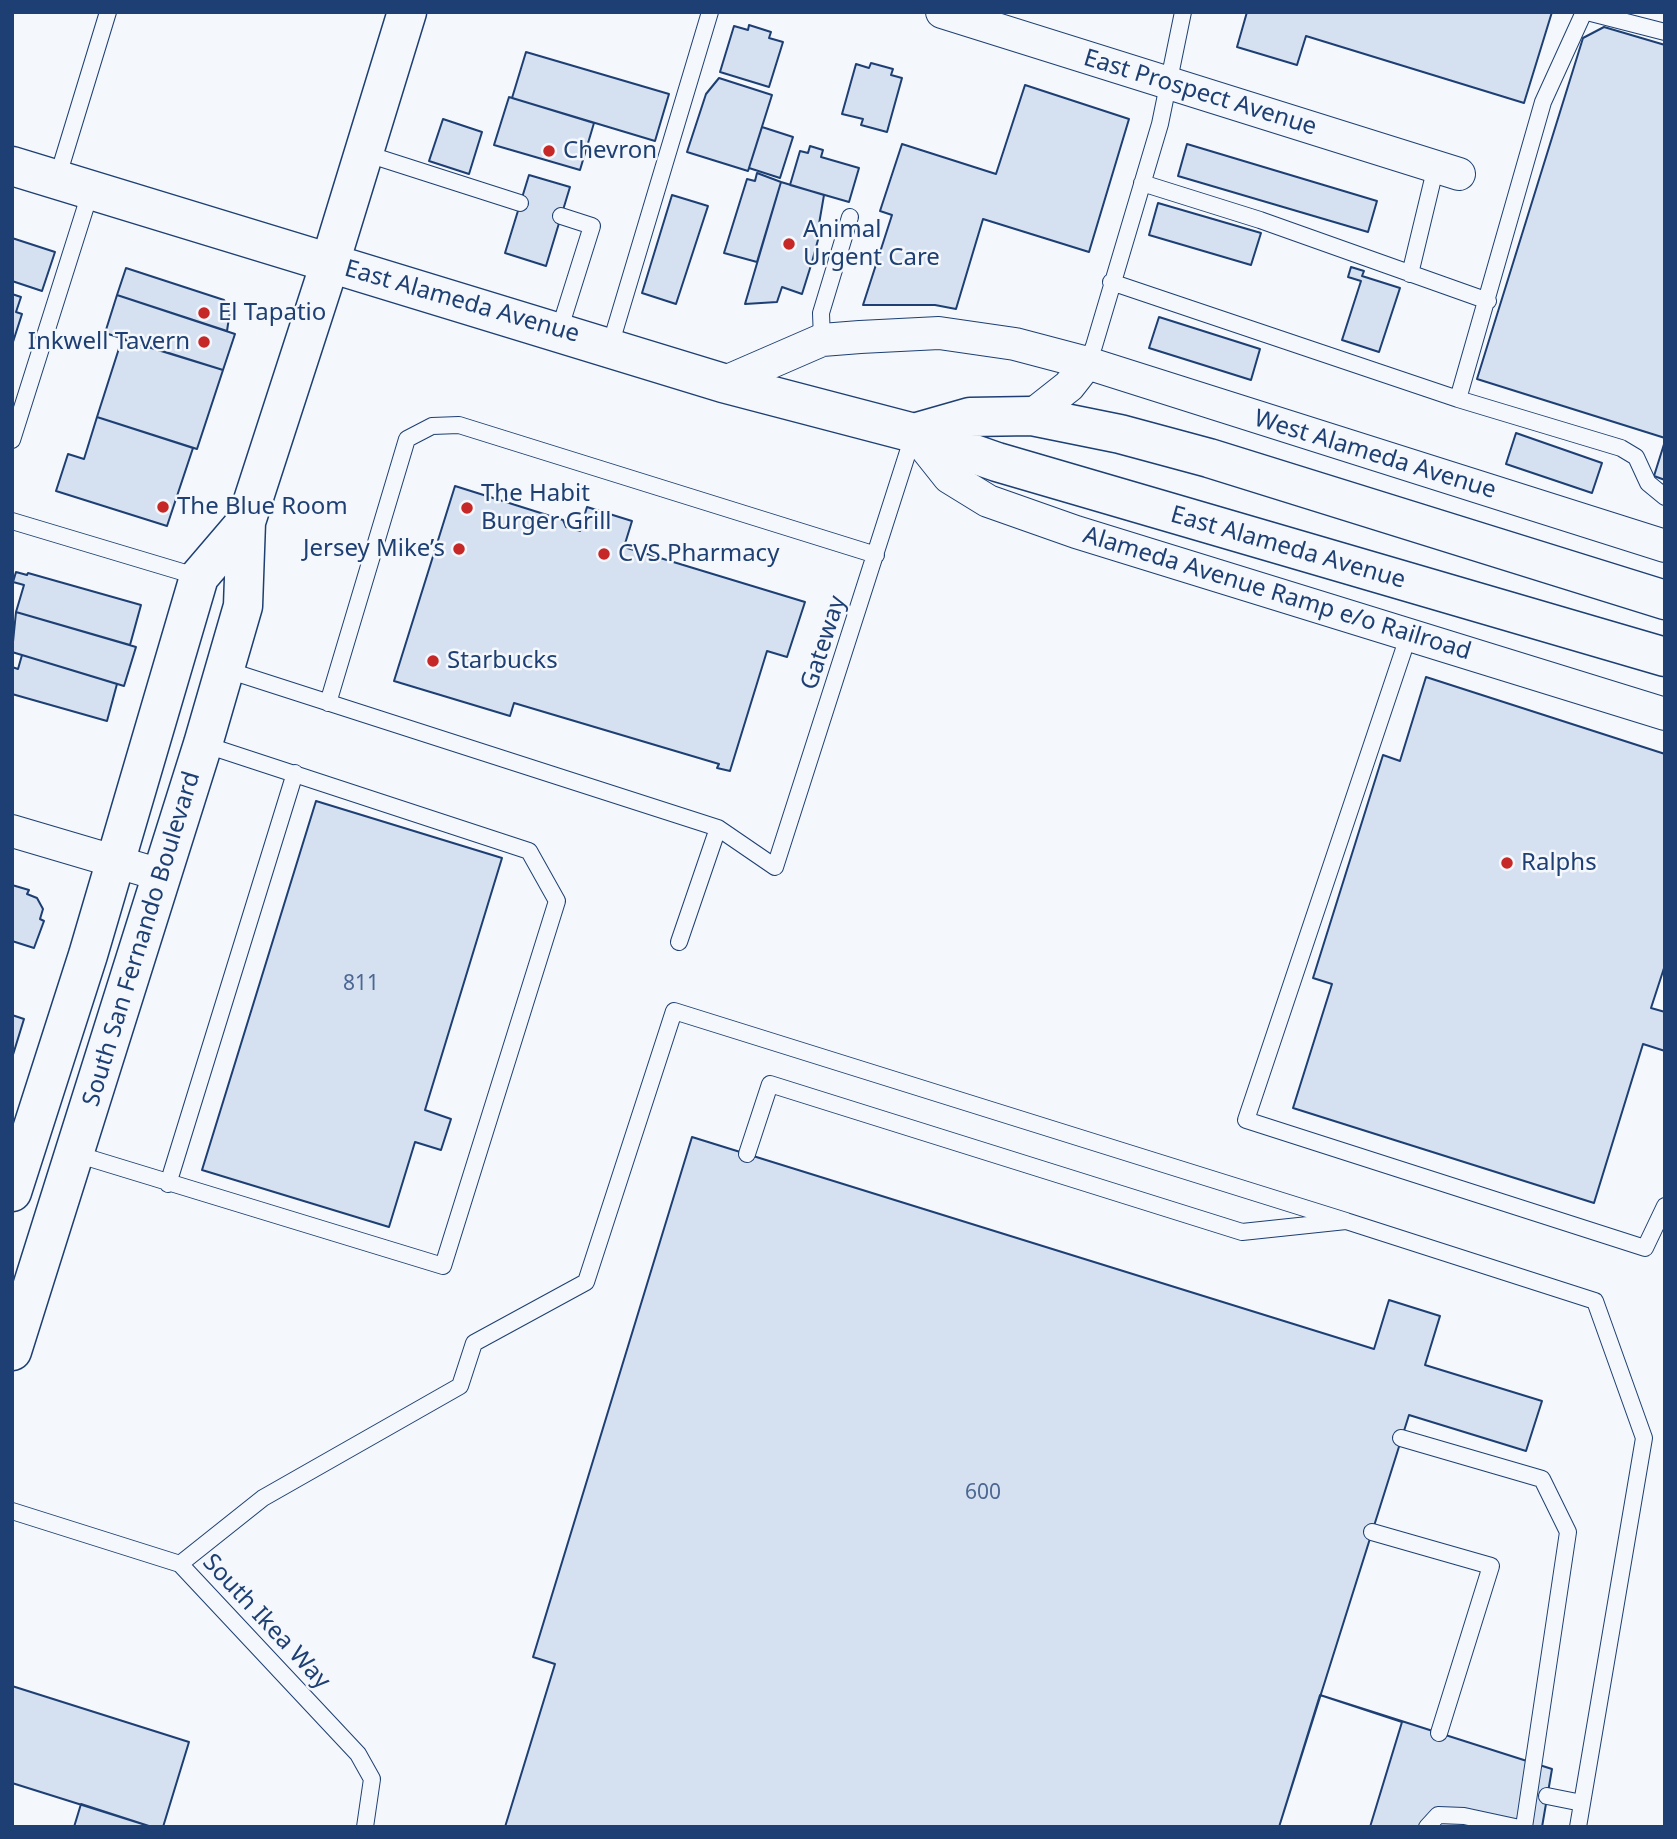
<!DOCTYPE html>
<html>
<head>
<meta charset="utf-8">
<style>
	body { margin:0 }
	#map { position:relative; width:1677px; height:1839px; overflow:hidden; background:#f4f7fb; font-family:"Noto Sans",sans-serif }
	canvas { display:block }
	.frame { position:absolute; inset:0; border:14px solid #1d3f73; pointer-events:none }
</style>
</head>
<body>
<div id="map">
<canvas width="1677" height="1839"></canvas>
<div class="frame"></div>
</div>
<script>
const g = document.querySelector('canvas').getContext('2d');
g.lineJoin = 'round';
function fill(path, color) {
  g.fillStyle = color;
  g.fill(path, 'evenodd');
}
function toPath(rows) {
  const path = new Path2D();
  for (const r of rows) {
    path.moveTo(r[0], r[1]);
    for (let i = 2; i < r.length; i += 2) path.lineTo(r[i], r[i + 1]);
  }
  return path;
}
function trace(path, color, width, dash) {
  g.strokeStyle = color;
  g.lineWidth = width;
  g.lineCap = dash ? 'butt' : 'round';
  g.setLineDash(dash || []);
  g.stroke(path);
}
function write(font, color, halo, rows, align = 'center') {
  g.font = font + ' "Noto Sans",sans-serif';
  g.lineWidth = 5;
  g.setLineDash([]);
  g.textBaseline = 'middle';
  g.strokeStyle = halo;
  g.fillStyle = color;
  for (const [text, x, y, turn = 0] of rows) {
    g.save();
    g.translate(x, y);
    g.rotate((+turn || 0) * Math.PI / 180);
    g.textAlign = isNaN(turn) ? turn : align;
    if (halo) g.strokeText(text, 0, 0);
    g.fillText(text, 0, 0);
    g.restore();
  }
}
const building = toPath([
	[1247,12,1552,12,1524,103,1306,36,1297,65,1237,47,1247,12],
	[749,25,771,32,769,38,783,42,769,87,720,72,734,26,748,30,749,25],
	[1604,27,1665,45,1665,438,1477,379,1583,38,1604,27],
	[526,52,669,94,655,141,512,98,526,52],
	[871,63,893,69,891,75,902,78,887,132,861,125,863,119,842,114,856,64,869,68,871,63],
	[719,78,772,95,748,171,687,152,706,94,719,78],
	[1025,85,1129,119,1089,252,983,219,956,309,935,305,863,305,892,215,880,211,902,144,996,174,1025,85],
	[509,97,594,123,580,170,494,145,509,97],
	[443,119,482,132,469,174,429,161,443,119],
	[762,127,793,137,780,178,749,168,762,127],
	[1187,144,1377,201,1368,232,1178,176,1187,144],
	[810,146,823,150,821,157,859,168,849,202,790,185,800,151,808,153,810,146],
	[757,173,781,182,757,262,724,253,747,179,755,181,757,173],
	[529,175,570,187,546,266,505,253,529,175],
	[781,182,824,195,819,224,822,225,812,262,802,294,782,287,777,302,745,304,781,182],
	[672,195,708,206,676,304,642,293,672,195],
	[1158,203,1261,233,1251,265,1149,235,1158,203],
	[12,238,55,252,42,291,12,281,12,238],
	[1351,267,1364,271,1362,276,1400,288,1379,352,1342,340,1361,281,1348,277,1351,267],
	[126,268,224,300,230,311,227,331,117,295,126,268],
	[12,294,21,297,16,312,22,314,12,345,12,294],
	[117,295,235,334,223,370,105,333,117,295],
	[1159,317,1260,349,1251,380,1149,348,1159,317],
	[122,339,223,370,197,449,97,417,122,339],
	[97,417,193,448,167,526,56,491,68,454,84,459,97,417],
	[1516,433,1602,463,1592,493,1506,464,1516,433],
	[1665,441,1665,480,1654,476,1665,441],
	[455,486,563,520,566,527,580,531,587,507,632,521,624,547,805,602,787,657,767,651,730,771,717,768,719,764,514,703,510,716,394,681,455,486],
	[16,572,27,575,28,573,141,605,130,645,16,612,24,585,13,582,16,572],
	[16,612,136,647,124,686,12,652,16,612],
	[22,655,117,684,107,721,12,694,12,667,18,669,22,655],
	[1426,677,1665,754,1665,965,1651,1008,1665,1012,1665,1051,1643,1044,1594,1203,1293,1108,1332,984,1313,978,1383,755,1400,761,1426,677],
	[316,801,502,858,425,1110,451,1119,441,1150,415,1142,389,1227,202,1170,316,801],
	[12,885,29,890,27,894,37,898,43,909,40,919,44,921,34,948,12,941,12,885],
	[12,1015,24,1019,12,1058,12,1015],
	[692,1137,1374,1349,1389,1300,1440,1316,1425,1365,1542,1401,1526,1451,1409,1415,1279,1827,505,1827,555,1664,533,1657,692,1137],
	[12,1686,189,1742,163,1827,152,1827,12,1783,12,1686],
	[1320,1695,1552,1769,1542,1827,1279,1827,1320,1695],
	[1320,1695,1402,1722,1370,1827,1279,1827,1320,1695],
	[81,1804,152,1827,74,1827,81,1804]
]);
fill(building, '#d5e0f0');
trace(building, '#1d3f73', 2);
const service = toPath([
	[1584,12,1543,102,1458,399,1621,448,1636,457,1648,483,1665,497],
	[1587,12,1665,32],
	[364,153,520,203],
	[57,179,108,12],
	[1142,183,1260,220,1488,301],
	[1410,274,1436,166],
	[1111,282,1458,399],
	[559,331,592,226,561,216],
	[822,340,821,313,850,217],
	[610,346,710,12],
	[1087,363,1094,346,1160,124,1183,12],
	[12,440,91,190],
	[12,521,199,577],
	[1409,634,1246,1120,1645,1248,1665,1206],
	[224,669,718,828],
	[328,703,407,439,432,426,459,425,876,555],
	[679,942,718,828,775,867,914,433],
	[76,1154,443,1266,557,901,529,851,203,744],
	[747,1154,770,1084,1242,1232,1346,1221,1595,1301,1644,1438,1578,1827],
	[168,1184,295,773],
	[1401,1438,1542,1479,1568,1532,1524,1827],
	[12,1511,180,1564,358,1754,372,1779,365,1827],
	[1372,1532,1491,1566,1439,1733],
	[180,1564,263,1498,460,1386,474,1343,586,1282,674,1011,1346,1221],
	[1547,1796,1582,1803],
	[1427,1827,1438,1815,1464,1816,1515,1827]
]);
const minor = toPath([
	[942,12,1459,174],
	[723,383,822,340,860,337,939,333,1015,344,1087,363],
	[1031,416,1069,386,1087,363,1665,546],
	[914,433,949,477,988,501,1076,532,1665,714],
	[12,831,161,875]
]);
const secondary = toPath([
	[12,166,330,263]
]);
const primary = toPath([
	[330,263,723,383,914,433,997,462,1665,657],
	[914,433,970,417,1031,416,1120,434,1209,458,1665,600],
	[12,1192,88,955,199,577,246,522],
	[12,1351,203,744,243,606,246,522,330,263,407,12]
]);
trace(service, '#1d3f73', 18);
trace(minor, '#1d3f73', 34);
trace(secondary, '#1d3f73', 41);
trace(primary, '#1d3f73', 41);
trace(service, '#f4f7fb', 16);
trace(minor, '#f4f7fb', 32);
trace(secondary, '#f4f7fb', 38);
trace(primary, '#f4f7fb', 38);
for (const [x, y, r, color] of [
	[549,151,7,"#c62828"],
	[789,244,7,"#c62828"],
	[204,313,7,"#c62828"],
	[204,342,7,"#c62828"],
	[163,507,7,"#c62828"],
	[467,508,7,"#c62828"],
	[459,549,7,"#c62828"],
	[604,554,7,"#c62828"],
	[433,661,7,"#c62828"],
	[1507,863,7,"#c62828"]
]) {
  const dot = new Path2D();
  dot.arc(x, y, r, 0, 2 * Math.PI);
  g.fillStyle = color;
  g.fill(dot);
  trace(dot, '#f4f7fb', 2.5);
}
write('21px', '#4b6792', null, [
	["811",361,984],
	["600",983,1493]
]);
write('24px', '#1d3f73', '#f4f7fb', [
	["East Prospect Avenue",1200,93,17],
	["East Alameda Avenue",462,302,16],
	["West Alameda Avenue",1375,455,17],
	["East Alameda Avenue",1288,548,16],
	["Alameda Avenue Ramp e/o Railroad",1277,594,17],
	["Gateway",824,643,-72],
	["South San Fernando Boulevard",142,939,-73],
	["South Ikea Way",266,1622,47]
]);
write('24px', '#1d3f73', '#f4f7fb', [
	["Chevron",563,151],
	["Animal",803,230],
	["Urgent Care",803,258],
	["El Tapatio",218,313],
	["Inkwell Tavern",190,342,"right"],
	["The Habit",481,494],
	["Burger Grill",481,522],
	["The Blue Room",177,507],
	["Jersey Mike’s",445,549,"right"],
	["CVS Pharmacy",618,554],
	["Starbucks",447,661],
	["Ralphs",1521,863]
], 'left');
</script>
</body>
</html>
